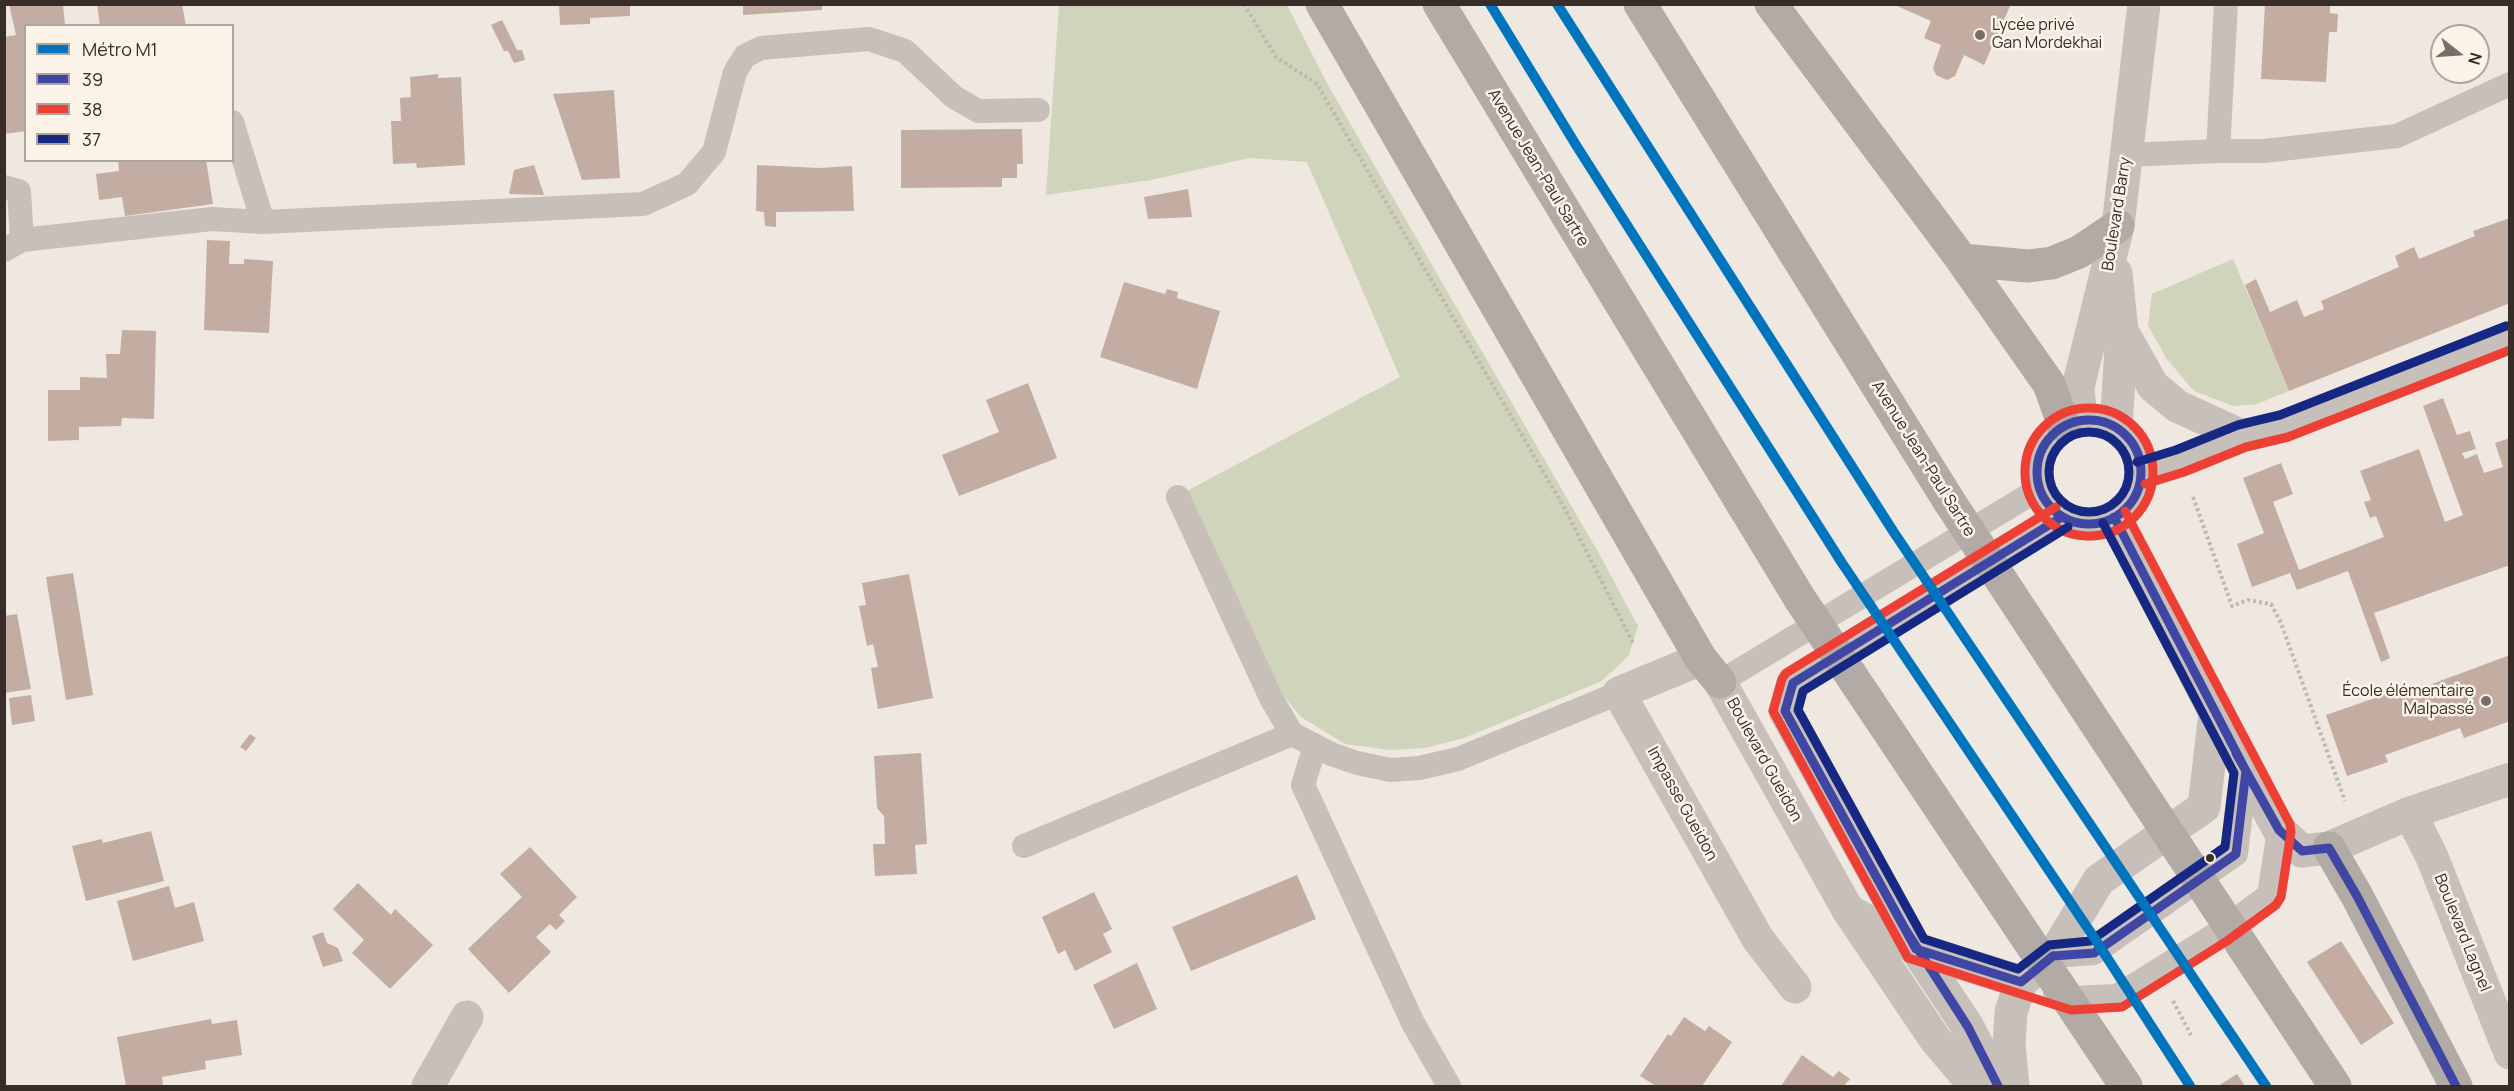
<!DOCTYPE html>
<html>
<head>
<meta charset="utf-8">
<style>
	body { margin:0 }
	#map { position:relative; width:2514px; height:1091px; overflow:hidden; background:#eee8e1; font-family:Manrope,sans-serif }
	canvas { display:block }
	.frame { position:absolute; inset:0; border:6px solid #382d28; pointer-events:none }
	.legend { position:absolute; left:24px; top:24px; width:210px; height:138px; box-sizing:border-box; background:#fbf3e8; border:2px solid #ada49b; margin:0; padding:8px 10px; list-style:none; font-size:18px; color:#382d28 }
	.legend li { display:flex; align-items:center; gap:12px; height:30px }
	.legend b { width:30px; border:2px solid #ada49b }
	.north { position:absolute; left:2430px; top:24px; width:60px; height:60px; box-sizing:border-box; background:#fbf3e8; border:2px solid #ada49b; border-radius:50%; rotate:107deg; font-size:16px; font-weight:700; line-height:24px; text-align:center; color:#382d28 }
	.north::after { content:''; display:block; margin:auto; width:21px; height:27px; background:#786e69; clip-path:polygon(50% 0,100% 100%,50% 72%,0 100%) }
</style>
</head>
<body>
<div id="map">
<canvas width="2514" height="1091"></canvas>
<div class="frame"></div>
<ul class="legend">
<li><b style="height:8px;background:#0075be"></b>Métro M1</li>
<li><b style="height:8px;background:#3f46a3"></b>39</li>
<li><b style="height:8px;background:#ee3f34"></b>38</li>
<li><b style="height:8px;background:#162883"></b>37</li>
</ul>
<div class="north">N</div>
</div>
<script>
const g = document.querySelector('canvas').getContext('2d');
g.lineJoin = 'round';
function fill(path, color) {
  g.fillStyle = color;
  g.fill(path, 'evenodd');
}
function toPath(rows) {
  const path = new Path2D();
  for (const r of rows) {
    if (r.length === 3) {
      path.moveTo(r[0] + r[2], r[1]);
      path.arc(r[0], r[1], r[2], 0, 2 * Math.PI);
      continue;
    }
    path.moveTo(r[0], r[1]);
    for (let i = 2; i < r.length; i += 2) path.lineTo(r[i], r[i + 1]);
  }
  return path;
}
function trace(path, color, width, dash) {
  g.strokeStyle = color;
  g.lineWidth = width;
  g.lineCap = dash ? 'butt' : 'round';
  g.setLineDash(dash || []);
  g.stroke(path);
}
function write(font, color, halo, rows, align = 'center') {
  g.font = font + ' Manrope,sans-serif';
  g.lineWidth = 5;
  g.setLineDash([]);
  g.textBaseline = 'middle';
  g.strokeStyle = halo;
  g.fillStyle = color;
  for (const [text, x, y, turn = 0] of rows) {
    g.save();
    g.translate(x, y);
    g.rotate((+turn || 0) * Math.PI / 180);
    g.textAlign = isNaN(turn) ? turn : align;
    if (halo) g.strokeText(text, 0, 0);
    g.fillText(text, 0, 0);
    g.restore();
  }
}
fill(toPath([
	[1059,5,1287,5,1329,87,1598,552,1638,626,1629,655,1602,681,1464,738,1425,748,1390,750,1345,744,1301,717,1277,688,1187,491,1400,377,1307,162,1249,158,1151,180,1046,195],
	[2233,259,2289,391,2257,404,2233,406,2194,391,2166,358,2148,325,2152,294]
]), '#cfd4ba');
fill(toPath([
	[9,4,63,4,65,26,26,26,26,131,4,134,4,37,16,35],
	[97,4,182,4,186,26,100,26],
	[559,4,630,4,630,16,590,18,590,24,560,25],
	[743,4,822,4,822,10,743,15],
	[1898,4,2011,4,1984,65,1964,55,1955,76,1947,80,1936,75,1933,68,1941,45,1924,38,1931,21,1897,6],
	[2265,4,2330,4,2330,13,2338,14,2337,32,2329,32,2326,82,2261,79],
	[502,20,517,50,522,50,525,60,514,63,508,51,504,51,491,25],
	[438,74,438,78,461,77,465,165,417,168,416,163,393,164,391,121,401,121,400,98,411,97,410,77],
	[614,90,620,178,582,180,553,94],
	[1022,129,1023,164,1017,164,1017,178,1002,178,1002,187,901,188,901,130],
	[118,160,206,160,213,204,125,216,122,197,99,200,96,174,119,171],
	[534,165,544,195,509,194,514,170],
	[757,165,819,168,852,166,854,211,776,212,776,227,765,226,764,212,756,211],
	[1188,189,1192,217,1148,219,1144,197],
	[2510,218,2510,303,2289,391,2245,285,2256,279,2270,312,2297,300,2304,317,2324,309,2321,301,2399,267,2395,256,2414,247,2419,259,2475,236,2473,231],
	[207,240,230,241,229,264,244,264,244,259,273,261,269,333,204,330],
	[1124,282,1165,294,1167,289,1178,292,1177,298,1220,311,1197,389,1100,357],
	[122,330,156,331,154,419,122,418,121,426,79,427,79,440,48,441,48,390,80,390,80,377,107,378,106,354,120,354],
	[1028,383,1057,458,959,496,942,455,999,432,986,400],
	[2443,398,2457,435,2470,431,2476,449,2462,453,2465,459,2477,454,2484,473,2503,467,2495,443,2510,438,2510,565,2374,613,2390,658,2381,662,2348,571,2297,590,2290,573,2252,587,2237,544,2264,533,2243,478,2281,463,2293,494,2273,502,2299,570,2384,537,2376,516,2370,518,2364,502,2371,500,2360,471,2419,449,2445,522,2463,515,2423,406],
	[73,573,93,695,66,700,46,577],
	[909,574,933,698,878,709,871,668,878,667,873,644,867,646,859,606,866,605,862,583],
	[17,614,31,689,4,693,4,616],
	[2510,655,2510,721,2464,738,2460,728,2385,755,2388,762,2347,776,2326,715,2392,692,2394,698],
	[31,695,35,721,12,725,9,698],
	[250,734,256,738,246,751,240,747],
	[921,753,927,844,915,845,917,874,875,876,873,844,885,844,884,816,877,808,874,756],
	[151,831,164,881,86,901,72,846,102,839,103,843],
	[530,847,577,897,559,915,565,921,556,930,550,924,536,937,551,952,509,993,468,949,522,897,500,874],
	[1297,875,1316,919,1191,971,1172,927],
	[358,883,391,915,395,909,433,945,390,989,352,953,364,940,333,909],
	[169,886,175,908,194,902,204,941,133,961,117,901],
	[1094,892,1112,929,1103,934,1112,952,1075,971,1065,950,1058,954,1042,917],
	[323,932,327,943,338,948,343,961,323,967,312,936],
	[2341,941,2394,1023,2361,1045,2307,962],
	[1137,963,1157,1009,1114,1029,1093,985],
	[1684,1017,1705,1031,1709,1026,1732,1042,1702,1086,1656,1086,1640,1076,1668,1034,1671,1036],
	[211,1019,212,1024,237,1020,242,1055,205,1061,206,1069,162,1077,163,1086,126,1086,117,1037],
	[1802,1055,1833,1077,1839,1071,1850,1079,1844,1086,1781,1086],
	[2237,1074,2245,1086,2218,1086]
]), '#c3aca1');
trace(toPath([
	[1244,4,1276,57,1317,84,1565,509,1634,645],
	[2193,497,2232,606,2248,600,2271,604,2281,623,2345,801],
	[2173,1001,2191,1035]
]), '#c0b8b2', 4, [3, 3]);
trace(toPath([
	[232,122,263,222],
	[2218,151,2264,151,2397,136,2510,84],
	[2127,155,2218,151,2226,4],
	[4,187,19,191,22,240],
	[4,250,22,240,212,219,263,222,643,204,687,184,714,152,735,72,745,56,761,48,869,39,905,51,954,97,978,111,1038,110],
	[1178,497,1271,698,1292,734,1331,754,1357,763,1390,770,1419,768,1458,759,1619,693],
	[1720,682,2039,489],
	[1315,746,1303,785,1413,1023,1449,1086],
	[1024,846,1292,734],
	[2053,956,2094,953,2236,854,2246,771],
	[2055,993,2072,998,2117,996,2221,931,2269,895,2279,830]
]), '#c7c0ba', 24);
trace(toPath([
	[2116,273,2122,331,2153,386,2177,406,2242,436],
	[2081,420,2078,387,2118,226,2144,4],
	[2116,427,2122,331],
	[1701,659,1619,693,1758,939,1795,987],
	[2215,713,2279,830,2302,851,2329,848,2410,813,2510,779],
	[2410,813,2432,857,2510,1053],
	[1848,910,1935,1039,1975,1086],
	[428,1086,467,1017],
	[1998,1086,1968,1027,1916,949,1785,711,1793,683,2062,517],
	[2013,1086,2009,1044,2011,1012,2021,982]
]), '#c7c0ba', 33);
trace(toPath([
	[2089,472,52],
	[2141,473,2180,461,2242,436,2284,426,2510,337],
	[1720,682,1848,910,1916,949,2021,982,2053,956,2099,880,2204,807,2215,713,2114,517]
]), '#c7c0ba', 33);
trace(toPath([
	[1322,4,1701,659,1720,682],
	[1439,4,1800,599],
	[1640,4,1949,501],
	[1771,4,1962,260,2049,384,2064,426],
	[1962,260,2028,266,2052,263,2079,252,2118,226],
	[2329,848,2357,896,2456,1086]
]), '#b2aaa4', 33);
trace(toPath([
	[1949,501,2335,1086],
	[1800,599,2126,1086]
]), '#b2aaa4', 33);
trace(toPath([
	[2089,472,52],
	[2062,517,1793,683,1785,711,1916,949,2021,982,2053,956,2094,953,2236,854,2246,771,2114,517],
	[2236,753,2279,830,2302,851,2329,848,2357,896,2456,1086],
	[1905,929,1968,1027,1998,1086]
]), '#3f46a3', 9);
trace(toPath([
	[2089,472,64],
	[2145,484,2184,472,2246,447,2288,437,2510,350],
	[2056,507,1786,673,1782,679,1773,711,1908,958,2071,1010,2122,1007,2227,941,2276,905,2281,897,2291,832,2290,824,2125,511]
]), '#ee3f34', 9);
trace(toPath([
	[2089,472,40],
	[2137,462,2176,450,2238,425,2280,415,2506,326],
	[2068,527,1803,691,1798,710,1924,939,2018,969,2049,945,2090,941,2225,847,2234,773,2103,523]
]), '#162883', 9);
trace(toPath([
	[1490,4,1576,145,1842,563,2095,939,2190,1086],
	[1557,4,1893,531,2266,1086]
]), '#0075be', 10);
for (const [x, y, r, color] of [
	[1980,35,6,"#786e69"],
	[2486,701,6,"#786e69"],
	[2210,858,5,"#382d28"]
]) {
  const dot = new Path2D();
  dot.arc(x, y, r, 0, 2 * Math.PI);
  g.fillStyle = color;
  g.fill(dot);
  trace(dot, '#fbf3e8', 2);
}
write('16px', '#382d28', '#fbf3e8', [
	["Lycée privé",1992,26],
	["Gan Mordekhai",1992,44],
	["École élémentaire",2474,692,"right"],
	["Malpassé",2474,710,"right"]
], 'left');
write('16px', '#382d28', '#fbf3e8', [
	["Avenue Jean-Paul Sartre",1538,168,59],
	["Boulevard Barry",2117,214,-81],
	["Avenue Jean-Paul Sartre",1923,459,58],
	["Boulevard Gueidon",1764,760,61],
	["Impasse Gueidon",1682,804,61],
	["Boulevard Lagnel",2462,933,68]
]);
</script>
</body>
</html>
